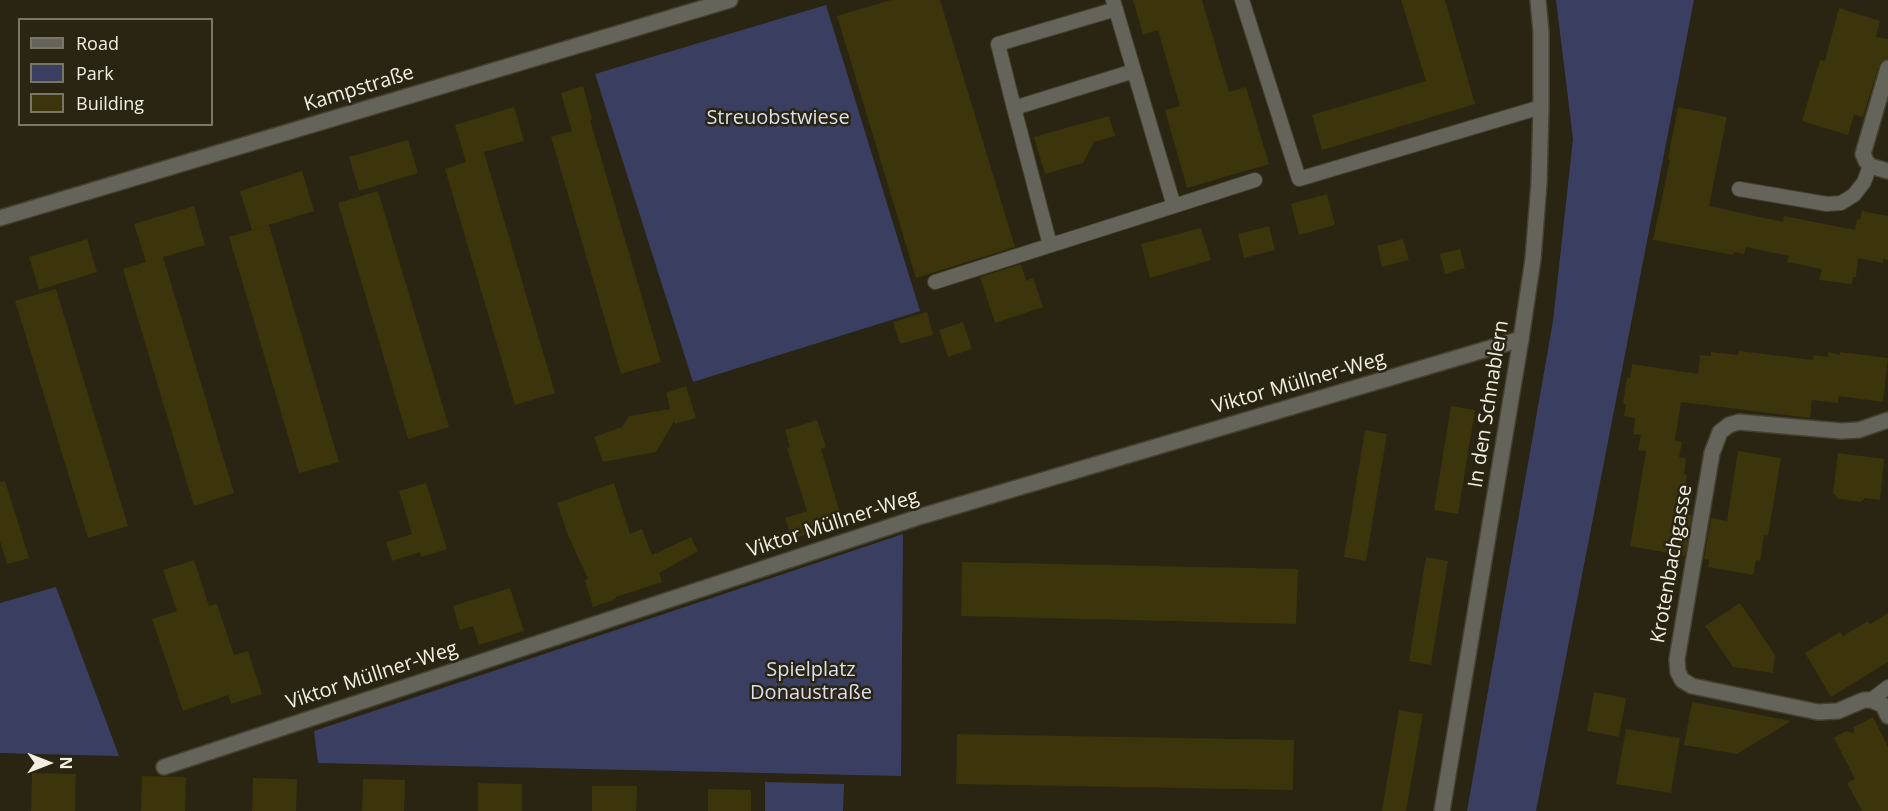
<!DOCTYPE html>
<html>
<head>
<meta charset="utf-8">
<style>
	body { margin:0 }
	#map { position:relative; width:1888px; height:811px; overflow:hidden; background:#292512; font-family:"Open Sans",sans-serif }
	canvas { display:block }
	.legend { position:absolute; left:18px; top:18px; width:195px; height:108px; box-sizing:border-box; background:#292512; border:2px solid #797666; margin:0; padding:8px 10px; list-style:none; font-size:18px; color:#f1efe3 }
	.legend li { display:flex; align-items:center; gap:12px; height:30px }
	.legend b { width:30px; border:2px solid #797666 }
	.north { position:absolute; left:18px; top:733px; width:60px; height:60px; -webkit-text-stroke:4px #292512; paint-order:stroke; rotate:90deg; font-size:16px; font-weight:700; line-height:24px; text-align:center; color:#f1efe3 }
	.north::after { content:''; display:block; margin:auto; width:21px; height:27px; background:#f1efe3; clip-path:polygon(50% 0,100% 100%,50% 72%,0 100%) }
</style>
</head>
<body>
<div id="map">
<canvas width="1888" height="811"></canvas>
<ul class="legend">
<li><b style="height:8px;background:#65645b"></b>Road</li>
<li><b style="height:16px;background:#3a3f62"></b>Park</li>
<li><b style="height:16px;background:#3c340a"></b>Building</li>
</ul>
<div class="north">N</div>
</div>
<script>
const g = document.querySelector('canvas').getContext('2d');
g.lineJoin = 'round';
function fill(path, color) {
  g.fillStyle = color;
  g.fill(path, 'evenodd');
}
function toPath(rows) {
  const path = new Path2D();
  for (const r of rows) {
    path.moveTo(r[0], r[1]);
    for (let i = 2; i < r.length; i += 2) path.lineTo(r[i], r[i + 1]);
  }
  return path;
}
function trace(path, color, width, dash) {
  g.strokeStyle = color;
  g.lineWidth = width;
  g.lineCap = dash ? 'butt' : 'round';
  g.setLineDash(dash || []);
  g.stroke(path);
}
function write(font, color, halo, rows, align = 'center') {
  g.font = font + ' "Open Sans",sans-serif';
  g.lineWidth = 5;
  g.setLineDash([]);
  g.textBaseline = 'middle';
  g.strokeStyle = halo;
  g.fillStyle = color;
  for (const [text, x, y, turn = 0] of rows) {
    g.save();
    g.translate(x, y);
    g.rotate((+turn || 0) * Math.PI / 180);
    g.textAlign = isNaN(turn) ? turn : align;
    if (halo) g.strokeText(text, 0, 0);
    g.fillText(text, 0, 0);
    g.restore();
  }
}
fill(toPath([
	[1556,0,1694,0,1536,811,1467,811,1553,321,1573,139],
	[826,5,920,311,693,382,595,74],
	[903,534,901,776,318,763,314,731],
	[56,587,119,756,0,753,0,603],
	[765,782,844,784,843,811,765,811]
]), '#3a3f62');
fill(toPath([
	[891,0,940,0,1015,247,916,278,837,16],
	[1133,0,1202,0,1229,92,1246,87,1269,164,1187,188,1165,110,1180,106,1158,30,1143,35],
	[1401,0,1445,0,1475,104,1322,150,1312,115,1426,81],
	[1839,8,1880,21,1876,37,1888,39,1888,58,1882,61,1879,65,1863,117,1854,115,1848,135,1802,121,1820,60,1825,61],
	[583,86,592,119,590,120,661,362,621,374,551,137,572,131,561,93],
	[514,107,524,141,484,152,555,393,515,405,445,169,466,162,455,125],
	[1678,107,1727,117,1709,206,1783,222,1784,216,1855,230,1857,219,1860,220,1862,211,1888,216,1888,260,1883,259,1883,263,1858,258,1856,277,1853,277,1852,284,1819,280,1822,269,1787,262,1789,256,1746,247,1744,254,1733,252,1733,255,1653,240,1670,160,1668,159],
	[1109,116,1115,136,1094,142,1083,163,1045,174,1034,137],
	[408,140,418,173,359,191,349,157],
	[302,171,314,211,252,230,240,191],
	[378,191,449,427,408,439,338,203],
	[1327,194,1335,225,1299,235,1291,204],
	[194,206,205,245,163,257,234,493,194,506,123,269,146,262,134,224],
	[269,225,339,462,299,473,229,237],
	[1269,226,1275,250,1244,258,1238,234],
	[1201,228,1211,260,1150,278,1141,244],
	[87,239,97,272,39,290,29,257],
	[1403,239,1409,260,1382,267,1377,246],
	[1460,249,1465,268,1445,274,1440,254],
	[1021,264,1026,281,1033,278,1043,307,995,323,980,277],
	[56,289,128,526,88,538,15,301],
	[927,312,933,335,900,344,893,322],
	[963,322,972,349,948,357,939,330],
	[1739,351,1813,360,1814,355,1828,357,1828,352,1840,355,1840,352,1888,358,1883,402,1839,396,1838,403,1812,400,1810,418,1681,402,1675,440,1682,442,1679,457,1686,459,1684,474,1687,475,1680,513,1692,515,1685,556,1630,546,1646,451,1638,450,1641,435,1633,434,1635,418,1624,416,1626,404,1623,404,1627,378,1630,378,1632,364,1698,374,1700,355,1711,356,1711,352,1738,355],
	[686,386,696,418,675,424,674,421,656,452,603,462,594,437,622,427,629,416,670,409,666,393],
	[1451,406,1475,410,1458,514,1434,510],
	[817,420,826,447,821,449,841,516,813,526,815,532,792,539,785,518,807,511,787,448,790,447,785,430],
	[1365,430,1387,434,1366,561,1344,557],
	[1738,451,1781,458,1768,536,1764,535,1760,561,1756,560,1753,575,1708,567,1709,560,1704,559,1711,518,1727,521],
	[1838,453,1884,459,1880,500,1865,498,1861,502,1839,499,1833,493],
	[5,481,29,558,7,564,0,541,0,482],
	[426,483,447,549,421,557,420,552,392,561,386,542,412,534,399,491],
	[614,483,630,534,642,529,652,555,691,537,698,551,659,573,662,582,616,597,616,599,593,607,585,580,588,579,568,535,557,503],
	[1426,557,1448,561,1431,665,1409,661],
	[194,560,209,606,217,604,234,655,248,651,262,694,231,704,228,695,183,711,152,619,177,611,163,570],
	[962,562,1298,569,1296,624,961,616],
	[510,588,524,631,479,645,473,626,460,630,453,606],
	[1740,603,1775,655,1773,673,1733,667,1705,626],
	[1888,613,1888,662,1831,697,1805,653,1840,632,1843,636,1868,621,1870,624],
	[1594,692,1626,698,1619,737,1587,731],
	[1692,702,1735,710,1791,721,1737,754,1684,745],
	[1399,710,1423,714,1406,811,1382,811],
	[1873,717,1888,747,1888,811,1862,811,1847,783,1855,779,1834,738,1846,731,1854,733,1854,727],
	[1626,729,1680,738,1671,793,1616,784],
	[957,734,1294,740,1293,790,956,784],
	[32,773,76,774,75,811,31,811],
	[142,776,186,777,185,811,141,811],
	[253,778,297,779,296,811,252,811],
	[363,779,405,780,404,811,362,811],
	[478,783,522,784,522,811,478,811],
	[592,786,637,786,636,811,592,811],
	[708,789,751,790,751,811,708,811]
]), '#3c340a');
const service = toPath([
	[1113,0,1174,206,1255,180],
	[1242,0,1299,179,1541,107],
	[1116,9,998,44,1014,108,1134,71],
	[1014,108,1050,245],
	[1739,189,1827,204,1841,203,1854,195,1864,182,1870,166],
	[935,282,1174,206],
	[1871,700,1888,687]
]);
const minor = toPath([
	[1888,68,1863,154,1866,161,1870,166,1888,171],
	[0,218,730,0],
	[1888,420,1859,430,1841,431,1739,422,1729,425,1720,432,1712,453,1677,659,1678,672,1682,680,1692,686,1818,712,1838,711,1864,700,1871,700,1883,705,1888,716],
	[164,767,922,516,1521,339]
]);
const tertiary = toPath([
	[1442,811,1521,339,1533,259,1539,183,1541,107,1541,32,1538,0]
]);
trace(service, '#45412f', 16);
trace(minor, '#45412f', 18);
trace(tertiary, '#45412f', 18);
trace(service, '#65645b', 14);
trace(minor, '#65645b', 15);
trace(tertiary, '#65645b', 15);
write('20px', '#f1efe3', '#292512', [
	["Kampstraße",359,89,-17],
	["Viktor Müllner-Weg",1299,383,-16],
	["In den Schnablern",1489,404,-81],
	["Viktor Müllner-Weg",833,524,-18],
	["Krotenbachgasse",1672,564,-80],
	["Viktor Müllner-Weg",372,676,-18]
]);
write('20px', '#dcdff2', '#292512', [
	["Streuobstwiese",778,118],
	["Spielplatz",811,670],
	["Donaustraße",811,693]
]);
</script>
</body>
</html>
